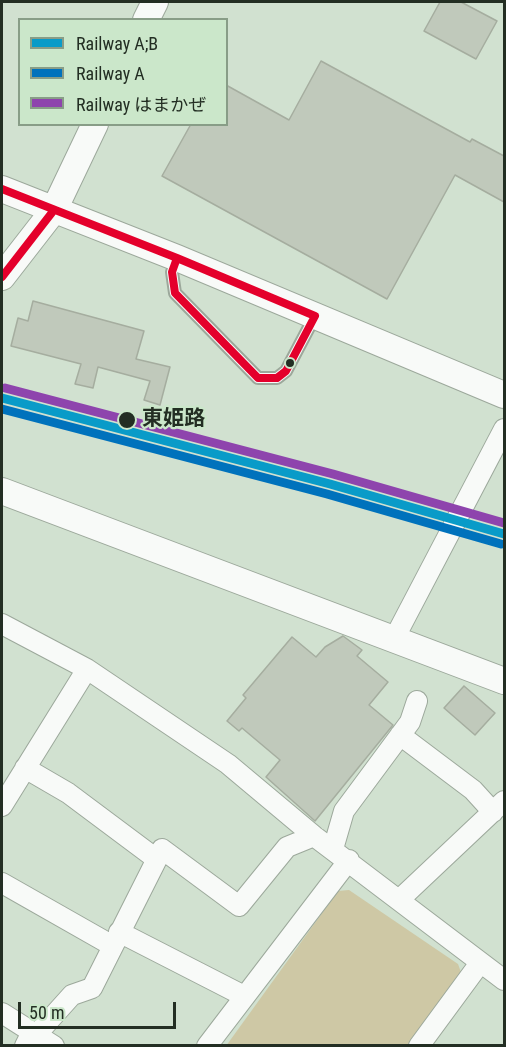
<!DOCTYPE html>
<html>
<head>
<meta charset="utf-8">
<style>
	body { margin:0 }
	#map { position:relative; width:506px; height:1047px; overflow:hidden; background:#d1e1d0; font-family:"Roboto Condensed","Noto Sans JP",sans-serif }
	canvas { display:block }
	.frame { position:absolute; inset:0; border:3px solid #232e23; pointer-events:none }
	.legend { position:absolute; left:18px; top:18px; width:210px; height:108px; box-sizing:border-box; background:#cbe7ca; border:2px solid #889d87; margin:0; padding:8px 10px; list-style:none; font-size:18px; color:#232e23 }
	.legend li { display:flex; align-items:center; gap:12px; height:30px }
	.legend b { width:30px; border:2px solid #889d87 }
	.scale { position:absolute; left:18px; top:1002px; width:158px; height:27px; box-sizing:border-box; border:3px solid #232e23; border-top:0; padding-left:8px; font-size:18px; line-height:21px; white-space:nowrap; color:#232e23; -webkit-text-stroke:4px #cbe7ca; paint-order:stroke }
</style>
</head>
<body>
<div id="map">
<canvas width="506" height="1047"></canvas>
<div class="frame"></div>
<ul class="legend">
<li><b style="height:8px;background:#099bc8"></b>Railway A;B</li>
<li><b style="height:8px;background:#0072bc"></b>Railway A</li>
<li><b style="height:8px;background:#8e44ad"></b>Railway はまかぜ</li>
</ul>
<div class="scale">50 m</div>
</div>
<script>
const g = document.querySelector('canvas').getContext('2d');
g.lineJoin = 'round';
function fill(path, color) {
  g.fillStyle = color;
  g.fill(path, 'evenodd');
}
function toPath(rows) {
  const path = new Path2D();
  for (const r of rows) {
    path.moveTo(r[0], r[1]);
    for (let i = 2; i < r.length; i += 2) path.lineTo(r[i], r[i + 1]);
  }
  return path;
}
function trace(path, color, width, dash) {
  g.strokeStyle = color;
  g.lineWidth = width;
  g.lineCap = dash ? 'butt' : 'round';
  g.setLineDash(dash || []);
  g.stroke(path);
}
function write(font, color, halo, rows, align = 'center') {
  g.font = font + ' "Roboto Condensed","Noto Sans JP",sans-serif';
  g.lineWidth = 4.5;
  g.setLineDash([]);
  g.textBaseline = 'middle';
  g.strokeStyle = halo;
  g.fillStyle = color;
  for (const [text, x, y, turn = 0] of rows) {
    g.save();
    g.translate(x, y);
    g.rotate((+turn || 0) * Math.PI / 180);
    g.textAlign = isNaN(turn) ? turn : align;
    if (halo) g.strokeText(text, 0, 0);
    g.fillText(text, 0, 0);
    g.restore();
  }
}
fill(toPath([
	[349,890,458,964,462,975,409,1045,226,1046,338,891]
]), '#cec8a5');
const building = toPath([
	[440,2,461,2,497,21,476,59,424,31,440,2],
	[321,61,470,142,472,139,504,156,504,202,455,175,387,299,162,176,191,124,226,124,226,85,289,120,321,61],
	[33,301,144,331,136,359,170,367,160,405,144,400,150,381,98,367,93,388,75,384,81,364,11,346,18,318,28,321,33,301],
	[343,636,362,650,357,656,388,682,369,705,393,725,315,821,266,777,280,760,242,728,239,731,227,721,246,698,243,695,292,637,316,657,325,647,343,636],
	[464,686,495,713,475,735,444,708,464,686]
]);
fill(building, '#c0c9bb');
trace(building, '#a5ad9f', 1.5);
const service = toPath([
	[177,258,172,272,175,293,258,378,277,378,286,371,315,316]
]);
const minor = toPath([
	[2,624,87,669,228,764,314,836,504,980],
	[394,639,504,429],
	[400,735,473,790,493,812],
	[25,768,68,793,155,858],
	[2,806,87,669],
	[333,849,344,811,410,722,417,701],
	[2,883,113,946],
	[399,900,504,801],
	[119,932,244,996],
	[2,1013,54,1046],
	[25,1046,29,1038,36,1035,72,995,92,988,162,849,239,906,287,847,314,836],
	[207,1046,349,860],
	[419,1046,480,963]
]);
const tertiary = toPath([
	[146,20,155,2],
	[2,189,177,258,504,395],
	[2,277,54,210,95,124],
	[2,491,504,681]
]);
trace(service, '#9ca89b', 14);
trace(minor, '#9ca89b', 22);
trace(tertiary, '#9ca89b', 28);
trace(service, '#f8faf8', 10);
trace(minor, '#f8faf8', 20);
trace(tertiary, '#f8faf8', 26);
trace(toPath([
	[2,189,177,258],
	[177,258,315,316,286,371,277,378,258,378,175,293,172,272,177,258],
	[2,277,54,210]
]), '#e4002b', 8);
trace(toPath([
	[2,398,330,484,504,534]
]), '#099bc8', 9);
trace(toPath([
	[2,409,327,494,501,544]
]), '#0072bc', 9);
trace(toPath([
	[5,388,333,474,504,523]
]), '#8e44ad', 9);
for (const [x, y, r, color] of [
	[290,363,5,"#232e23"],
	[127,420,9,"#232e23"]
]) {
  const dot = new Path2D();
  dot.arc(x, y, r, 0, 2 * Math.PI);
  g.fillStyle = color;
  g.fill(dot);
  trace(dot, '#cbe7ca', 2);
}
write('bold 21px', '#232e23', '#cbe7ca', [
	["東姫路",142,420]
], 'left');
</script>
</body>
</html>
